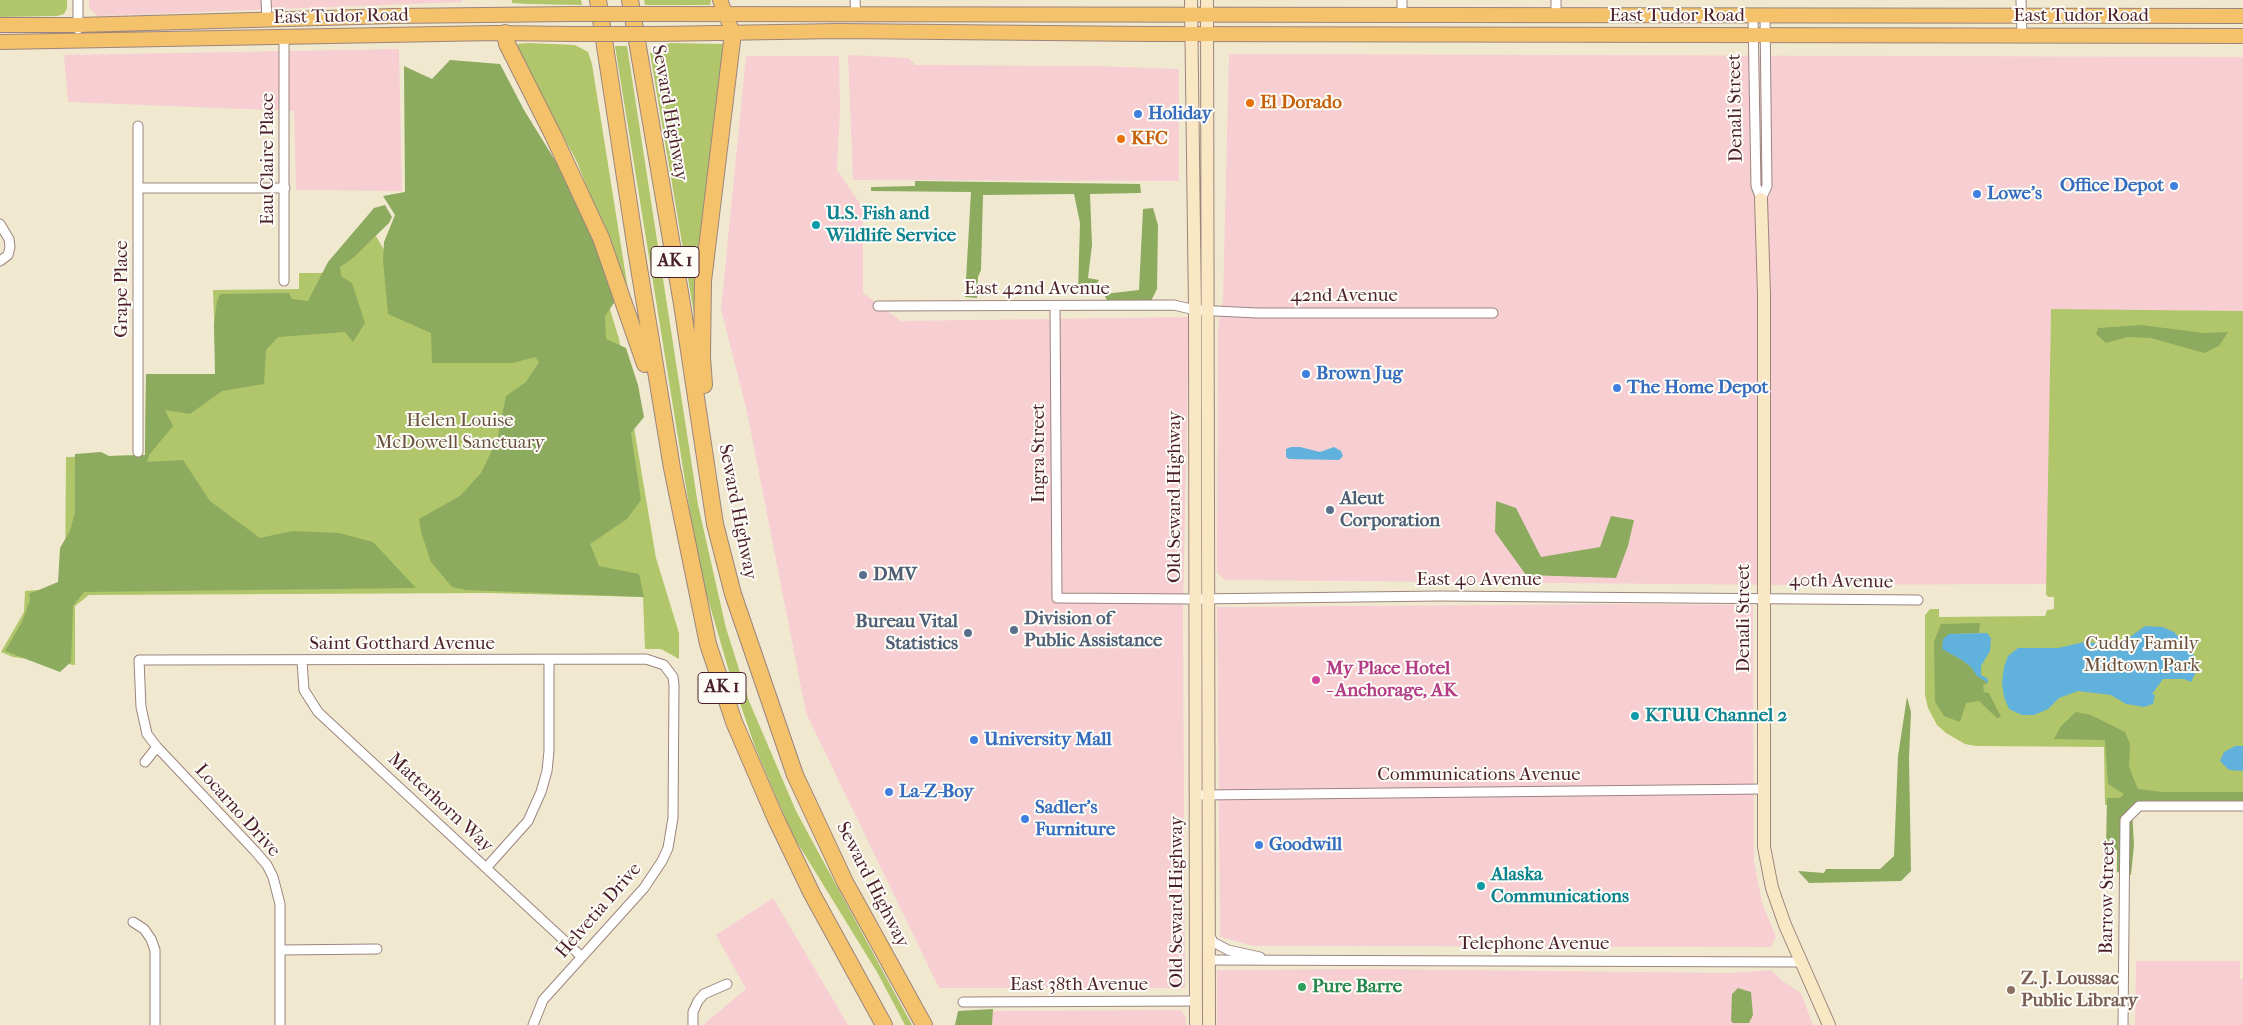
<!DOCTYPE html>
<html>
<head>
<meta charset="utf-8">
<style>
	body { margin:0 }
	canvas { display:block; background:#f0e9d0 }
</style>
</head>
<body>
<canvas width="2243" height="1025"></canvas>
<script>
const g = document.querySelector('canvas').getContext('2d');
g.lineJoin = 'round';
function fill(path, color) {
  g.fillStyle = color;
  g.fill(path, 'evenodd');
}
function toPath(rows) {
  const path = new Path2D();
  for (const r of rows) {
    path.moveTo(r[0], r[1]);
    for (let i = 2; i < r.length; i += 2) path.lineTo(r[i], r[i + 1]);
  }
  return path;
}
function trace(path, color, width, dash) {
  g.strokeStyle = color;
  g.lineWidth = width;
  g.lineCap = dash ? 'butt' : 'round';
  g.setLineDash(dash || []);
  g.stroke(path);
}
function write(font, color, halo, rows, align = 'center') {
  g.font = font + ' "IM FELL French Canon",serif';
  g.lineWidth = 4;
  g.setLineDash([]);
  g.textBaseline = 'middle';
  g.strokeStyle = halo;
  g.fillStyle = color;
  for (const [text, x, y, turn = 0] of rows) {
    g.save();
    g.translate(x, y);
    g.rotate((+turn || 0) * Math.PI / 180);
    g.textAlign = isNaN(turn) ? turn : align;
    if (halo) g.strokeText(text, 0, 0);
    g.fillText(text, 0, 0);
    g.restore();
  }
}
fill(toPath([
	[89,0,463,0,461,2,98,16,89,8],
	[399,49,402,191,296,190,294,111,68,102,64,55],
	[1229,54,2243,57,2243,311,2051,310,2047,584,1782,585,1226,580,1217,573,1218,326,1223,300],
	[848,55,909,58,915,65,1097,66,1179,69,1179,181,853,180],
	[746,56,839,56,840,109,837,170,863,208,863,293,901,321,1189,317,1183,614,1185,988,939,988,806,713,747,412,721,309],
	[1630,604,1753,605,1754,861,1762,903,1776,937,1771,947,1253,946,1220,937,1217,607],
	[773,898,848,1025,705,1025,705,1023,746,989,716,935],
	[2136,961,2240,961,2240,979,2243,979,2243,1025,2135,1025],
	[1375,969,1730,973,1771,970,1784,982,1801,993,1813,1025,1217,1025,1217,970],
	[1181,1010,1186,1017,1186,1025,982,1025,979,1011]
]), '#f7cfd3');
fill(toPath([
	[0,0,67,0,67,8,64,14,57,16,0,17],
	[512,0,581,0,582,5,528,4,512,3],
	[644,0,711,0,710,5,645,5],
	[528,43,575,45,588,52,592,64,629,296,577,162,519,53,517,44],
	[670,43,724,44,695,320,650,53],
	[615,46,627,46,698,505,726,628,749,701,796,811,912,1025,905,1025,877,972,792,834,755,747,728,668,699,568],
	[376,236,384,250,384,272,598,270,619,339,656,558,679,633,679,659,661,649,645,649,643,597,488,593,89,595,75,606,75,665,13,657,1,652,24,612,25,591,65,588,66,457,145,455,146,374,216,374,213,290,299,289,299,273,340,273,340,267],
	[2051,309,2243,311,2243,805,2105,805,2104,747,1976,746,1965,744,1946,733,1937,725,1928,708,1925,695,1925,615,1930,609,1939,609,1939,617,2045,616,2047,610,2054,609,2054,597,2048,597,2046,594]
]), '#b1c66a');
fill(toPath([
	[450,60,500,64,524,110,556,162,594,233,616,300,605,316,606,339,626,348,638,385,644,417,631,433,641,500,627,519,590,544,599,566,639,574,644,597,466,590,452,587,431,562,421,532,419,519,460,496,481,473,497,440,506,396,526,382,539,362,535,357,513,363,432,363,431,333,388,314,383,261,384,242,395,215,383,196,405,192,404,66,432,79],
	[915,181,1140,184,1141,193,1090,194,1092,245,1088,278,1099,280,1091,292,1078,292,1080,223,1074,194,983,195,981,270,978,277,977,298,965,297,971,192,871,191,871,187,915,186],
	[385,205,392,217,389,223,353,258,340,267,341,276,352,283,365,323,353,342,345,332,278,337,266,350,264,384,222,391,190,414,165,410,173,426,149,455,147,462,183,460,210,501,260,538,292,531,339,533,373,542,416,588,84,592,73,606,71,662,60,672,5,651,22,622,30,600,29,594,58,582,60,548,70,531,75,512,75,454,101,452,109,456,145,455,146,374,215,374,214,325,217,301,220,294,289,293,292,299,308,301,328,262,374,208],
	[1153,208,1158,225,1157,289,1151,301,1108,303,1104,294,1139,290,1143,209],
	[2141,325,2203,333,2228,332,2219,346,2204,353,2151,338,2128,337,2106,343,2096,334,2098,328],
	[1496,501,1516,508,1541,557,1600,547,1611,516,1634,520,1628,546,1616,578,1526,575,1495,532],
	[1980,623,1979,633,1949,634,1942,649,1962,660,1971,667,1977,676,1988,683,1983,685,1984,692,1989,693,2001,717,1997,718,1979,701,1966,703,1960,722,1944,716,1935,702,1934,642,1941,624],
	[1907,697,1911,712,1909,758,1911,871,1901,881,1809,883,1798,871,1824,873,1826,869,1880,869,1894,856,1898,756],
	[2076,712,2091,715,2125,732,2130,744,2129,767,2138,789,2163,792,2243,792,2243,803,2132,810,2134,845,2131,875,2117,872,2117,850,2106,846,2107,798,2120,798,2124,794,2108,784,2105,740,2054,739,2061,726],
	[1738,988,1751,992,1753,1015,1749,1023,1733,1023,1731,1021,1732,994],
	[993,1009,992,1025,955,1025,958,1011]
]), '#8cab5e');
fill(toPath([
	[1291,447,1300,447,1320,452,1334,447,1341,451,1343,456,1339,460,1289,459,1286,457,1286,449],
	[2145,626,2163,627,2174,632,2192,651,2197,663,2195,674,2191,682,2184,679,2163,679,2152,694,2155,695,2153,704,2144,707,2126,704,2111,695,2078,691,2059,698,2048,709,2034,715,2022,715,2009,709,2004,697,2002,683,2004,667,2008,656,2018,648,2058,648,2084,642,2119,645],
	[1987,633,1991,638,1990,651,1981,666,1981,675,1988,679,1988,683,1977,676,1971,667,1962,660,1942,649,1943,639,1949,634],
	[2235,746,2243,746,2243,771,2229,770,2220,761,2224,752]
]), '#60b2dc');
const street = toPath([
	[266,0,267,20],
	[855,0,856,15],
	[1402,0,1402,15],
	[1556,0,1556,15],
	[2021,0,2022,35],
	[1753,15,1756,186,1761,199],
	[78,29,78,0],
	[284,37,284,281],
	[138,126,138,452],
	[138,188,285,188],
	[1761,199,1767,186,1765,15],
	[0,224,9,239,10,247,8,255,0,261],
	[878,306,1174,305,1195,310,1257,313,1493,313],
	[1055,307,1057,598,1194,599,1441,596,1918,600],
	[302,661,304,690,318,712,582,957],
	[145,762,157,747],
	[1203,795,1763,789],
	[486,868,528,821,541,792,547,771,549,751,549,660],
	[133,922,144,929,151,939,155,950,155,1025],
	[1209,934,1213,942,1228,950,1260,957],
	[280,950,377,949],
	[1209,960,1802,962],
	[963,1002,1196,1001],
	[280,1025,280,904,273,877,267,865,255,851,157,747,147,734,141,707,139,660,646,659,664,665,673,677,674,685,673,818,668,848,662,861,644,888,543,1000,533,1025],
	[693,1025,693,1012,698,1001,704,994,727,984],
	[2123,1025,2125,820,2139,806,2243,806]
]);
const secondary = toPath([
	[1191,0,1195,310,1196,1025],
	[1207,0,1209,1025],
	[1761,199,1764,294,1764,847,1772,888,1785,925,1829,1025]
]);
const primary = toPath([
	[720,0,733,33],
	[654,14,2243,16],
	[0,25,78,25,393,16,573,14],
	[657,34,839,31,1147,34,2243,36],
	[0,42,496,33,572,34]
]);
const highway = toPath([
	[598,0,636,250,672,468,708,644,734,722,775,817,812,894,884,1025],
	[630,0,682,304,715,524,733,594,795,775,845,882,924,1025],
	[505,33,507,44,553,135,601,238,645,364],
	[704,385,702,357,703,281,733,33]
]);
trace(street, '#9d847e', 11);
trace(secondary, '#9d847e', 14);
trace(primary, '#9d847e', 16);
trace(highway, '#9d847e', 18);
trace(street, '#fff', 9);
trace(secondary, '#fae7c3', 12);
trace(primary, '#f3c26a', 14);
trace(highway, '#f3c26a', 16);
const primaryBridge = toPath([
	[573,14,654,14],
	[572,34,657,34]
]);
trace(primaryBridge, '#9d847e', 16, []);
trace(primaryBridge, '#f3c26a', 14);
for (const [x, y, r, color] of [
	[1250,103,5,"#e8710a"],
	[1138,114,5,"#3f7fe0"],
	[1121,139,5,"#e8710a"],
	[2174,186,5,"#3f7fe0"],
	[1977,194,5,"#3f7fe0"],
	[816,225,5,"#0f9aa8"],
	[1306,374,5,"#3f7fe0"],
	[1617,388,5,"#3f7fe0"],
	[1330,510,5,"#5c6f8a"],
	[863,575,5,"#5c6f8a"],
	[1014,630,5,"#5c6f8a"],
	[968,633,5,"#5c6f8a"],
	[1316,680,5,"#d1479c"],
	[1635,716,5,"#0f9aa8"],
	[974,740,5,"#3f7fe0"],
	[889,792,5,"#3f7fe0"],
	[1025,819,5,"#3f7fe0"],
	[1259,845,5,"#3f7fe0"],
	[1481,886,5,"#0f9aa8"],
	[1302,987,5,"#2e9e5b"],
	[2011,990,5,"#8d6e63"]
]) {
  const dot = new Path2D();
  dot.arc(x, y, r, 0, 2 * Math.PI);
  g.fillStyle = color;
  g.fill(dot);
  trace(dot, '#fdfcf7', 2);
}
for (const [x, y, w] of [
	[675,262,48],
	[722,688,48]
]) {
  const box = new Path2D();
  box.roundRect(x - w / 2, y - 15.5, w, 31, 4);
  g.fillStyle = '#fdfcf7';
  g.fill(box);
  trace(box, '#4a1f2b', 1);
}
write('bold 18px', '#4a1f2b', null, [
	["AK 1",675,262],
	["AK 1",722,688]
]);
write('19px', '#4a1f2b', '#fdfcf7', [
	["East Tudor Road",1677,16],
	["East Tudor Road",2081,16],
	["East Tudor Road",341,17,-1],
	["Denali Street",1736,108,-91],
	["Seward Highway",669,113,80],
	["Eau Claire Place",268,159,-90],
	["Grape Place",122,289,-90],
	["East 42nd Avenue",1037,289],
	["42nd Avenue",1344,296],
	["Ingra Street",1039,453,-90],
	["Old Seward Highway",1175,497,-90],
	["Seward Highway",737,512,79],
	["East 40 Avenue",1479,580],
	["40th Avenue",1841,582,1],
	["Denali Street",1744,618,-90],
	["Saint Gotthard Avenue",402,644],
	["Communications Avenue",1479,775],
	["Matterhorn Way",440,803,43],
	["Locarno Drive",237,811,48],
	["Seward Highway",872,885,63],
	["Barrow Street",2108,897,-89],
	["Old Seward Highway",1177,902,-90],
	["Helvetia Drive",599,911,-49],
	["Telephone Avenue",1534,944],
	["East 38th Avenue",1079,985]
]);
write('bold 19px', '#c56008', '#fdfcf7', [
	["El Dorado",1260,103],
	["KFC",1131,139]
], 'left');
write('bold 19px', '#366cbe', '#fdfcf7', [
	["Holiday",1148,114],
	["Office Depot",2164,186,"right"],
	["Lowe's",1987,194],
	["Brown Jug",1316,374],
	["The Home Depot",1627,388],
	["University Mall",984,740],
	["La-Z-Boy",899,792],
	["Sadler's",1035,808],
	["Furniture",1035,830],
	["Goodwill",1269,845]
], 'left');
write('bold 19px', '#0d838f', '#fdfcf7', [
	["U.S. Fish and",826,214],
	["Wildlife Service",826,236],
	["KTUU Channel 2",1645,716],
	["Alaska",1491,875],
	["Communications",1491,897]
], 'left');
write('19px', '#69513e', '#fdfcf7', [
	["Helen Louise",460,421],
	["McDowell Sanctuary",460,443],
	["Cuddy Family",2142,644],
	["Midtown Park",2142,666]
]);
write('bold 19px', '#4e5e75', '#fdfcf7', [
	["Aleut",1340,499],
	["Corporation",1340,521],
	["DMV",873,575],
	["Division of",1024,619],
	["Public Assistance",1024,641],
	["Bureau Vital",958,622,"right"],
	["Statistics",958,644,"right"]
], 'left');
write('bold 19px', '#b23c85', '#fdfcf7', [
	["My Place Hotel",1326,669],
	["- Anchorage, AK",1326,691]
], 'left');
write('bold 19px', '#785e54', '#fdfcf7', [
	["Z. J. Loussac",2021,979],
	["Public Library",2021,1001]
], 'left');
write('bold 19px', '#27864d', '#fdfcf7', [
	["Pure Barre",1312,987]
], 'left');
</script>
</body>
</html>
